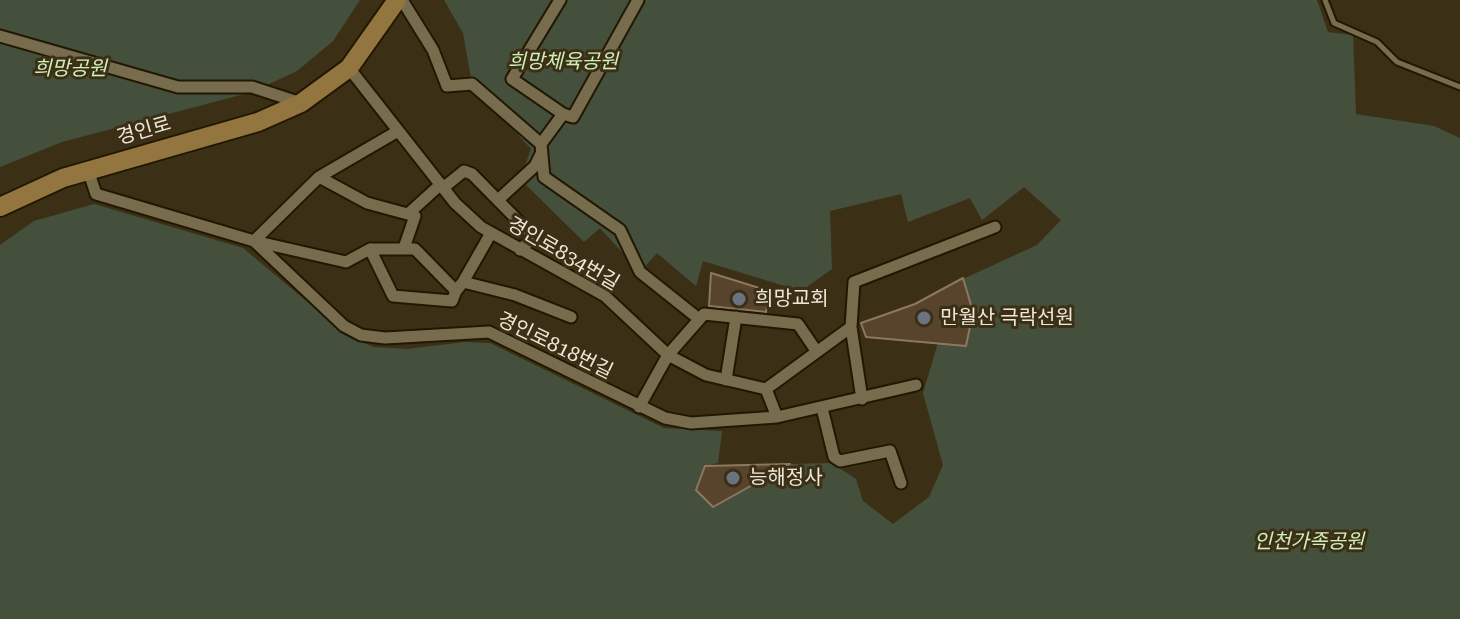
<!DOCTYPE html>
<html>
<head>
<meta charset="utf-8">
<style>
	body { margin:0 }
	canvas { display:block; background:#3b3015 }
</style>
</head>
<body>
<canvas width="1460" height="619"></canvas>
<script>
const g = document.querySelector('canvas').getContext('2d');
g.lineJoin = 'round';
function fill(path, color) {
  g.fillStyle = color;
  g.fill(path, 'evenodd');
}
function toPath(rows) {
  const path = new Path2D();
  for (const r of rows) {
    path.moveTo(r[0], r[1]);
    for (let i = 2; i < r.length; i += 2) path.lineTo(r[i], r[i + 1]);
  }
  return path;
}
function trace(path, color, width, dash) {
  g.strokeStyle = color;
  g.lineWidth = width;
  g.lineCap = dash ? 'butt' : 'round';
  g.setLineDash(dash || []);
  g.stroke(path);
}
function write(font, color, halo, rows, align = 'center') {
  g.font = font + ' "Roboto Serif","Noto Sans KR",serif';
  g.lineWidth = 6;
  g.setLineDash([]);
  g.textBaseline = 'middle';
  g.strokeStyle = halo;
  g.fillStyle = color;
  for (const [text, x, y, turn = 0] of rows) {
    g.save();
    g.translate(x, y);
    g.rotate((+turn || 0) * Math.PI / 180);
    g.textAlign = isNaN(turn) ? turn : align;
    if (halo) g.strokeText(text, 0, 0);
    g.fillText(text, 0, 0);
    g.restore();
  }
}
fill(toPath([
	[0,0,360,0,333,41,297,71,252,92,62,142,0,167],
	[444,0,1317,0,1328,32,1353,35,1356,114,1434,126,1460,138,1460,619,0,619,0,245,34,221,94,204,243,248,347,335,373,347,407,349,465,342,490,343,664,428,722,431,718,463,705,466,696,490,713,506,790,464,832,463,856,479,863,501,893,524,929,497,943,465,923,393,938,343,966,346,973,312,963,279,1037,245,1061,220,1024,187,982,220,970,198,908,222,901,194,830,211,832,269,801,291,703,261,696,286,657,253,640,272,600,228,584,242,520,179,531,149,472,84,463,33]
]), '#44503c');
const building = toPath([
	[711,273,769,291,766,312,709,306,711,273],
	[963,278,973,312,966,346,866,337,861,323,915,304,963,278],
	[790,464,713,507,696,490,705,466,790,464]
]);
fill(building, '#58442c');
trace(building, '#8d785f', 2);
const lane = toPath([
	[1325,0,1334,23,1377,42,1397,62,1460,87]
]);
const street = toPath([
	[402,0,433,50,447,86,472,84,541,144],
	[560,0,512,79,563,114,573,117,638,0],
	[0,36,178,87,252,87,301,103],
	[349,68,455,203,481,227,605,296,668,355,706,375,766,389,851,327,854,282,995,227],
	[563,114,541,144,544,177,620,230,640,272,699,319],
	[88,170,96,194,254,241,344,326,361,335,385,338,489,332,665,418,691,423,777,417,916,385],
	[319,177,367,203,415,216,404,248],
	[443,188,464,171,472,174,534,237,520,250],
	[498,200,535,166,541,154],
	[408,214,441,184],
	[254,241,346,262,370,249,415,249,456,291,463,282,515,295,571,317],
	[254,241,319,177,398,131],
	[370,249,393,296,452,301,456,291],
	[463,282,491,233],
	[851,327,862,399],
	[726,380,736,317],
	[766,389,777,417],
	[639,407,668,355,704,314,798,324,817,352],
	[822,408,834,457,840,461,890,451,901,483]
]);
const primary = toPath([
	[0,207,63,178,258,122,301,103,349,68,397,0]
]);
trace(lane, '#221800', 9);
trace(street, '#221800', 15);
trace(primary, '#221800', 22);
trace(lane, '#786c4f', 5);
trace(street, '#786c4f', 11);
trace(primary, '#93763f', 18);
for (const [x, y, r, color] of [
	[739,299,8,"#6b7280"],
	[924,318,8,"#6b7280"],
	[733,478,8,"#6b7280"]
]) {
  const dot = new Path2D();
  dot.arc(x, y, r, 0, 2 * Math.PI);
  g.fillStyle = color;
  g.fill(dot);
  trace(dot, '#3b3015', 3);
}
write('italic 20px', '#cfefbb', '#3b3015', [
	["희망체육공원",563,62],
	["희망공원",70,69],
	["인천가족공원",1309,542]
]);
write('20px', '#eee7d7', '#3b3015', [
	["경인로",144,131,-16],
	["경인로834번길",563,254,30],
	["경인로818번길",555,346,26]
]);
write('20px', '#eee7d7', '#3b3015', [
	["희망교회",755,299],
	["만월산 극락선원",940,318],
	["능해정사",749,478]
], 'left');
</script>
</body>
</html>
